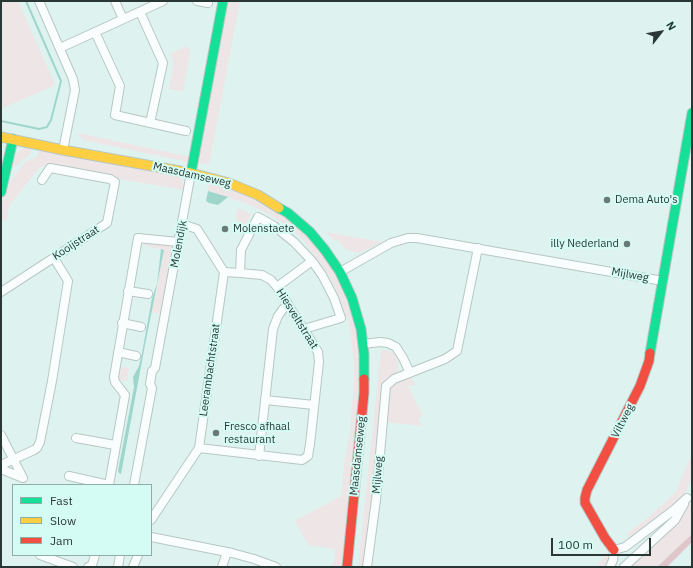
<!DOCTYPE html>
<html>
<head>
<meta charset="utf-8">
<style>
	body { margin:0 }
	#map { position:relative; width:693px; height:568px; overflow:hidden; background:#def3ef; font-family:"IBM Plex Sans",sans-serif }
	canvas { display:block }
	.frame { position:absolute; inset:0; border:2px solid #293835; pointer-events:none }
	.legend { position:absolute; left:12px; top:484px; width:140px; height:72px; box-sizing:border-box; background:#d5fcf4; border:1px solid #90aea8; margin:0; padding:5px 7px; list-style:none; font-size:12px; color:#293835 }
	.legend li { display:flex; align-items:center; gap:8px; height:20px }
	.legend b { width:20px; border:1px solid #90aea8 }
	.north { position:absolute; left:641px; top:12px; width:40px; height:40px; -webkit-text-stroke:3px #d5fcf4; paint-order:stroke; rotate:59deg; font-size:11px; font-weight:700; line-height:16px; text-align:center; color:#293835 }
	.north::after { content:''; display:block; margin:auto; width:14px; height:18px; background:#293835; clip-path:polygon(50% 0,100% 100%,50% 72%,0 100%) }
	.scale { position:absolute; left:551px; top:538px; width:100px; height:18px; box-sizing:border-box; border:2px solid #293835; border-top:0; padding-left:5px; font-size:12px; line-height:14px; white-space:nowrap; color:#293835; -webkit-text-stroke:3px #d5fcf4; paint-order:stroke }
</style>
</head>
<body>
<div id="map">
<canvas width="693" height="568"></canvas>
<div class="frame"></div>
<ul class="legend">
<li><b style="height:5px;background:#16e098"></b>Fast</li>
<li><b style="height:5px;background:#ffcf43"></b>Slow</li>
<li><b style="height:5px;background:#f24e42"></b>Jam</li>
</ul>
<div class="north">N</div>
<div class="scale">100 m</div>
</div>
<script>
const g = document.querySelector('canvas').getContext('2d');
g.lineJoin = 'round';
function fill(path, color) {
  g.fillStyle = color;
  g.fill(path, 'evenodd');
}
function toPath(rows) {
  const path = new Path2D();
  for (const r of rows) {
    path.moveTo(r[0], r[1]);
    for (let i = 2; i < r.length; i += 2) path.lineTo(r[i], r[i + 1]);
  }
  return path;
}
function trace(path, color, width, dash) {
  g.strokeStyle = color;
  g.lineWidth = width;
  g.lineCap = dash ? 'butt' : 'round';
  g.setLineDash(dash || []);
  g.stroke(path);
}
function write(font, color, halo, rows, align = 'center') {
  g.font = font + ' "IBM Plex Sans",sans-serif';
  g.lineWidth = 4;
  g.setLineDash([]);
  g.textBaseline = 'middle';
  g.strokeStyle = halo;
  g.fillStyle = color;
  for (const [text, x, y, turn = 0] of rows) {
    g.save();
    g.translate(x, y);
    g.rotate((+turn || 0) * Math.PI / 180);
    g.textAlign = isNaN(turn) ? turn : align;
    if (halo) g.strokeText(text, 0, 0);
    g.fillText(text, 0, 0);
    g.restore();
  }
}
fill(toPath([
	[1,1,18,1,55,84,53,86,1,109],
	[227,1,240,1,209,165,197,162],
	[186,46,190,50,190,54,183,92,169,89,173,66,173,60,170,54],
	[78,133,191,157,188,162,83,140],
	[25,147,32,148,30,155,23,160,19,164,10,169,14,158,19,151],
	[40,149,181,176,183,180,182,181,184,190,119,179,50,164,39,168,9,206,6,221,1,218,1,206,11,181,25,162,36,157,38,155],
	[209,180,224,185,279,211,312,241,333,269,343,290,348,305,355,329,358,351,358,399,342,567,331,567,334,562,335,549,308,545,295,521,296,520,341,496,345,459,350,431,354,379,354,363,351,337,349,324,343,306,330,277,307,245,296,233,280,221,263,211,245,203,208,191],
	[238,208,251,214,244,229,239,224,236,216,236,213],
	[326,232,383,242,359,253,354,252,344,248,339,241,334,240],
	[145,243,174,246,162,314,151,312,156,294,164,250,142,245],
	[381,350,386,350,391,352,395,354,398,363,398,368,395,374,384,384,364,567,358,567],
	[121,367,129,368,127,381,119,380],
	[411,377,416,385,408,386,423,416,418,419,422,426,386,422,390,388,398,380],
	[692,454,692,477,684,498,631,540,627,534,630,531,644,521,675,493],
	[692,491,692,534,657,567,628,567,684,511],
	[607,551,609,556,606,567,597,567]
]), '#eee5e6');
fill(toPath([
	[692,534,692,542,667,567,657,567]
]), '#e0c6ca');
fill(toPath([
	[208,191,228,197,218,205,209,203,206,201],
	[161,249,164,250,145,345,121,474,119,473,118,471,134,387,133,377,139,366,142,353,152,298,157,284]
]), '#9ed6cc');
trace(toPath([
	[1,121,39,129,47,127,51,120,61,81,26,1]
]), '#9ed6cc', 2);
const street = toPath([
	[39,1,73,79,75,90,63,150],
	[115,1,123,19],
	[197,1,208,3],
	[140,12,163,63,150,123],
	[95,32,120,86,115,115,186,131],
	[60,48,163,1],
	[340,272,391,243,408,238,417,238,663,281],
	[240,273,241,250,258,217,274,226,294,242,312,261,322,275,334,298,341,318,304,329],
	[277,287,312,261],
	[128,291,148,294],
	[1,292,107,223,115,182,110,179,50,168,42,180],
	[122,323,141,327],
	[363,344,380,342,388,343,396,347,403,358,410,373],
	[118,352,136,356],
	[265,400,314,405],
	[1,435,23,478,1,469],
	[76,438,115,445],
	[199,448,302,460,308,456,310,444,319,362,318,352,277,287,271,280,262,275,240,273,224,272],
	[259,456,273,329,278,316,283,309,288,305],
	[1,465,34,450,37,448,40,442,52,381,68,281,54,258],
	[69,476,109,485],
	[109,485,125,395,115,382,114,377,138,238,178,242],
	[134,485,152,388,150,384,152,371,155,368,191,173],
	[151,520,199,448,224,272,197,229,182,224],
	[151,537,232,553,254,559,276,567],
	[40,555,73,567],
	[88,567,92,565,95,555],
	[118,567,120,555],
	[133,567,138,555],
	[222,567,227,552],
	[367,567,376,500,386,386,394,379,445,359,457,351,478,248],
	[610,567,613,560,614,550,625,547,633,541,675,509,687,498],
	[624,567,675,520,684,504]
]);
const fast = toPath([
	[191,173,223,1],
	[1,192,13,139],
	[279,208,288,213,310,232,325,250,340,272,352,298,361,329,364,354,364,379],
	[650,353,692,113]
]);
const slow = toPath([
	[1,137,63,150,191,173,229,183,258,195,279,208]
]);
const jam = toPath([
	[614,550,605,538,585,503,585,498,587,490,640,386,649,361,650,353],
	[347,567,364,393,364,379]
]);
trace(street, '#b6c7c4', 10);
trace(fast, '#b6c7c4', 11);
trace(slow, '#b6c7c4', 11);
trace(jam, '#b6c7c4', 11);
trace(street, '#fafdfd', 8);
trace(fast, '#16e098', 9);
trace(slow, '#ffcf43', 9);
trace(jam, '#f24e42', 9);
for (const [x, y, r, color] of [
	[607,200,4,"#687976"],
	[225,229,4,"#687976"],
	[627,244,4,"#687976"],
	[216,433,4,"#687976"]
]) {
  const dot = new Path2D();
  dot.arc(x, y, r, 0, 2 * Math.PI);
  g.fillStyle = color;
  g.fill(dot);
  trace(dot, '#d5fcf4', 1.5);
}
write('11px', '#293835', '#d5fcf4', [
	["Maasdamseweg",192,175,13],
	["Kooijstraat",76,243,-33],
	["Molendijk",179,244,-79],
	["Mijlweg",630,275,10],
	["Hiesveltstraat",297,319,58],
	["Leerambachtstraat",210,370,-82],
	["Viltweg",623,421,-63],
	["Maasdamseweg",358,456,-84],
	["Mijlweg",378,475,-85]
]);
write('11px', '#293835', '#d5fcf4', [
	["Dema Auto's",615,200],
	["Molenstaete",233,229],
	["illy Nederland",619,244,"right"],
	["Fresco afhaal",224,427],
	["restaurant",224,440]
], 'left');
</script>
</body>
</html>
